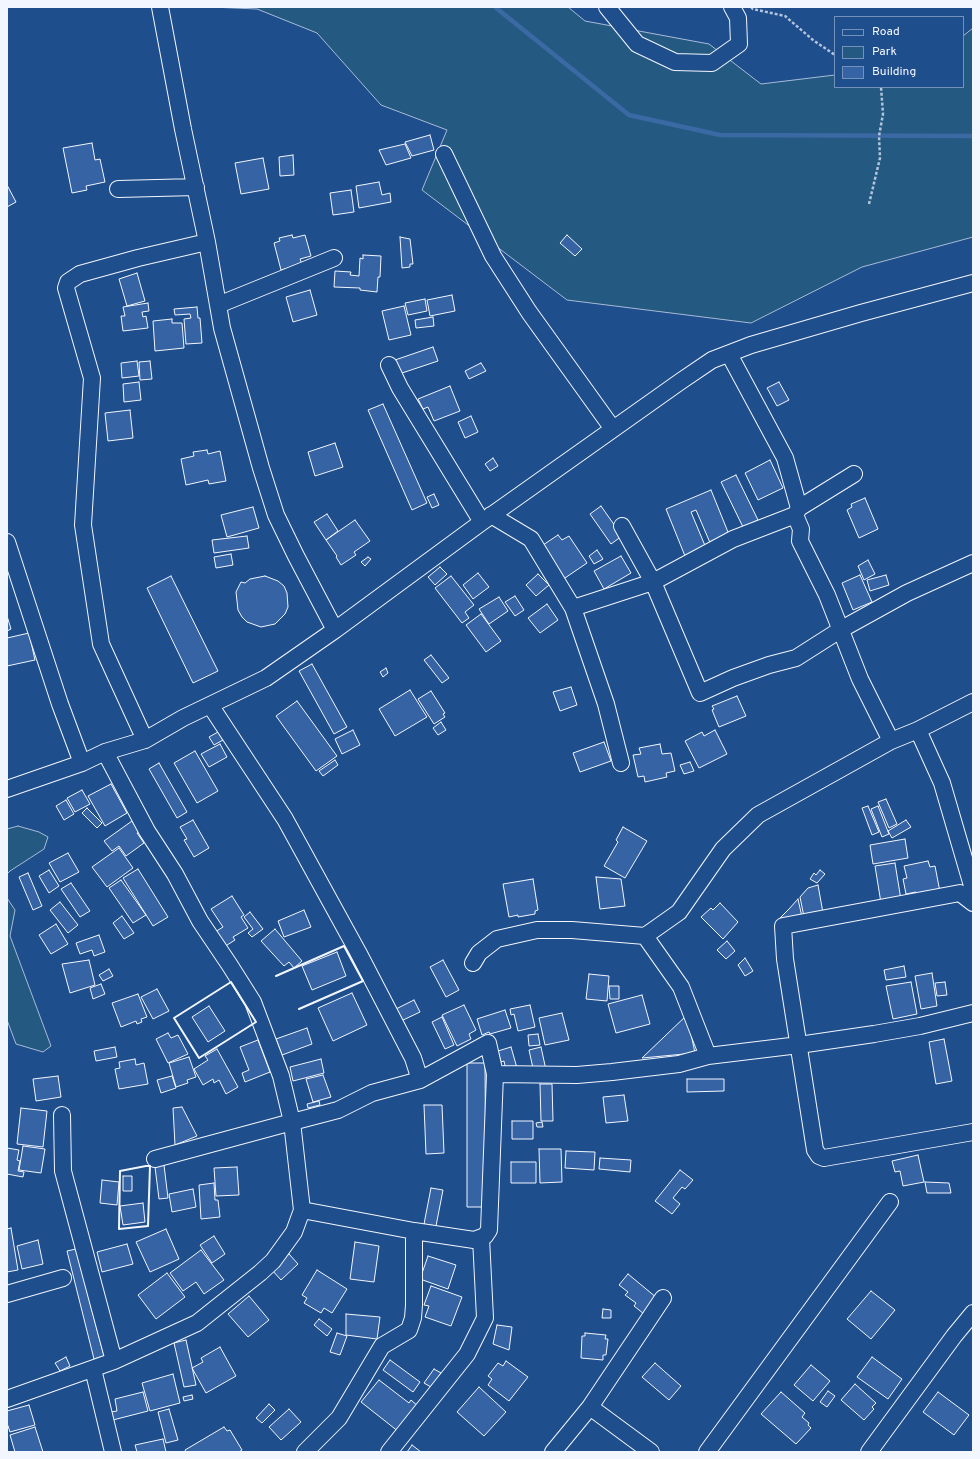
<!DOCTYPE html>
<html>
<head>
<meta charset="utf-8">
<style>
	body { margin:0 }
	#map { position:relative; width:980px; height:1459px; overflow:hidden; background:#1f4e8c; font-family:Overpass,sans-serif }
	canvas { display:block }
	.frame { position:absolute; inset:0; border:8px solid #f2f6ff; pointer-events:none }
	.legend { position:absolute; left:834px; top:16px; width:130px; height:72px; box-sizing:border-box; background:#1f4e8c; border:1px solid #7391ba; margin:0; padding:5px 7px; list-style:none; font-size:12px; color:#f2f6ff }
	.legend li { display:flex; align-items:center; gap:8px; height:20px }
	.legend b { width:20px; border:1px solid #7391ba }
</style>
</head>
<body>
<div id="map">
<canvas width="980" height="1459"></canvas>
<div class="frame"></div>
<ul class="legend">
<li><b style="height:5px;background:#1f4e8c"></b>Road</li>
<li><b style="height:11px;background:#245a82"></b>Park</li>
<li><b style="height:11px;background:#3563a3"></b>Building</li>
</ul>
</div>
<script>
const g = document.querySelector('canvas').getContext('2d');
g.lineJoin = 'round';
function fill(path, color) {
  g.fillStyle = color;
  g.fill(path, 'evenodd');
}
function toPath(rows) {
  const path = new Path2D();
  for (const r of rows) {
    path.moveTo(r[0], r[1]);
    for (let i = 2; i < r.length; i += 2) path.lineTo(r[i], r[i + 1]);
  }
  return path;
}
function trace(path, color, width, dash) {
  g.strokeStyle = color;
  g.lineWidth = width;
  g.lineCap = dash ? 'butt' : 'round';
  g.setLineDash(dash || []);
  g.stroke(path);
}
const green = toPath([
	[211,7,568,7,585,21,709,44,761,84,835,75,835,87,963,87,963,36,973,28,973,237,862,267,751,323,567,300,422,190,447,130,381,105,317,33,257,9,211,7],
	[18,826,39,832,48,837,44,849,10,871,7,874,7,829,18,826],
	[7,898,15,910,10,936,51,1046,43,1052,16,1044,7,1020,7,898]
]);
fill(green, '#245a82');
trace(green, '#a8bbd7', 1);
trace(toPath([
	[495,7,629,115,720,135,973,136]
]), '#3b69a3', 4.5);
const building = toPath([
	[430,135,434,150,412,156,405,142,430,135],
	[92,143,95,160,100,159,105,182,86,186,87,190,72,193,63,148,92,143],
	[405,144,411,158,386,165,379,150,405,144],
	[293,155,294,175,280,176,279,157,293,155],
	[263,158,269,189,241,194,235,163,263,158],
	[379,182,382,195,390,193,391,202,359,208,356,186,379,182],
	[7,185,16,202,7,207,7,185],
	[351,190,354,212,333,215,330,193,351,190],
	[292,235,293,238,305,235,311,256,300,259,302,264,281,270,274,243,280,241,279,238,292,235],
	[567,235,582,249,575,256,560,243,567,235],
	[400,237,410,239,413,264,410,264,410,267,402,268,400,237],
	[363,255,381,256,380,277,378,277,377,292,360,290,360,288,334,287,335,271,351,272,350,275,359,276,360,258,363,259,363,255],
	[137,273,145,301,127,306,119,279,137,273],
	[310,290,317,315,293,322,286,297,310,290],
	[452,295,455,311,430,316,427,300,452,295],
	[425,299,427,311,408,315,405,303,425,299],
	[148,303,149,311,142,312,143,317,146,316,148,328,123,331,121,316,125,316,123,307,148,303],
	[404,306,411,335,389,340,382,311,404,306],
	[197,307,198,318,200,318,202,343,186,344,184,319,191,318,190,314,175,315,174,309,197,307],
	[433,317,434,326,416,328,415,320,433,317],
	[172,319,172,323,182,323,184,348,155,351,153,321,172,319],
	[433,347,438,361,399,374,395,360,433,347],
	[137,361,139,376,122,378,121,363,137,361],
	[150,361,152,379,140,380,139,362,150,361],
	[481,363,486,371,469,379,465,371,481,363],
	[139,382,141,400,124,402,123,384,139,382],
	[779,382,789,400,777,406,767,388,779,382],
	[450,386,460,411,434,421,428,407,423,409,418,399,450,386],
	[383,404,427,503,412,510,368,410,383,404],
	[130,410,133,438,108,441,105,413,130,410],
	[471,416,478,432,465,438,458,422,471,416],
	[335,443,343,467,315,476,308,452,335,443],
	[207,450,208,454,220,451,226,481,209,484,208,480,186,485,181,459,194,456,193,452,207,450],
	[493,458,498,466,490,471,485,464,493,458],
	[770,460,783,488,758,500,745,473,770,460],
	[736,475,758,520,743,527,721,482,736,475],
	[711,490,730,537,711,545,696,510,691,512,706,548,685,556,666,509,711,490],
	[434,494,439,505,432,508,427,497,434,494],
	[865,498,878,529,859,538,847,510,852,507,851,504,865,498],
	[601,506,622,536,611,544,590,514,601,506],
	[253,507,259,528,227,537,221,515,253,507],
	[327,514,338,531,326,540,314,522,327,514],
	[355,520,370,541,354,552,356,555,341,565,336,557,337,556,326,540,355,520],
	[558,535,562,540,569,536,587,563,562,580,540,547,558,535],
	[247,536,249,548,214,553,212,540,247,536],
	[597,550,603,559,594,564,589,556,597,550],
	[231,554,233,565,216,568,214,557,231,554],
	[621,556,631,573,604,589,594,571,621,556],
	[368,557,371,559,365,566,361,562,368,557],
	[868,560,875,574,864,580,858,566,868,560],
	[440,567,447,574,435,585,428,577,440,567],
	[478,573,489,587,473,599,463,585,478,573],
	[538,574,549,585,536,596,526,585,538,574],
	[860,575,872,602,853,610,842,583,860,575],
	[886,575,889,585,870,591,867,580,886,575],
	[171,576,218,671,193,683,147,588,171,576],
	[265,576,278,581,284,586,287,593,288,607,285,614,275,624,261,627,247,622,242,617,238,610,236,592,241,582,245,583,250,579,265,576],
	[451,576,474,605,465,612,469,618,462,623,435,588,451,576],
	[515,596,524,610,515,616,505,602,515,596],
	[499,597,508,611,489,624,479,609,499,597],
	[547,604,558,620,540,633,528,618,547,604],
	[481,614,501,641,486,652,466,625,481,614],
	[7,616,11,629,7,631,7,616],
	[29,633,35,660,7,666,7,638,29,633],
	[431,655,449,678,442,683,424,660,431,655],
	[312,664,347,727,334,734,299,671,312,664],
	[386,668,388,673,383,677,380,672,386,668],
	[571,687,577,705,560,711,553,692,571,687],
	[410,690,427,717,395,736,379,709,410,690],
	[431,691,445,713,443,714,445,717,434,724,418,699,431,691],
	[737,696,746,716,719,727,712,710,714,709,712,706,737,696],
	[297,701,337,756,316,771,276,716,297,701],
	[441,722,446,730,438,735,433,728,441,722],
	[353,730,360,745,342,754,335,739,353,730],
	[715,730,727,754,699,768,685,741,702,732,704,736,715,730],
	[218,732,223,740,214,745,209,737,218,732],
	[604,742,611,761,580,772,573,753,604,742],
	[220,744,227,757,209,767,201,754,220,744],
	[660,744,662,754,671,753,675,771,666,773,667,777,645,782,644,776,638,777,633,755,641,754,639,748,660,744],
	[195,751,218,791,197,803,174,763,195,751],
	[335,760,338,765,323,776,319,771,335,760],
	[690,762,694,771,684,774,680,765,690,762],
	[159,763,187,812,177,818,149,769,159,763],
	[111,784,127,813,105,826,88,796,111,784],
	[82,790,90,804,75,812,67,798,82,790],
	[886,799,897,824,889,828,878,802,886,799],
	[66,800,74,814,64,820,56,806,66,800],
	[868,806,879,832,872,835,862,808,868,806],
	[878,806,889,834,882,837,871,809,878,806],
	[87,808,102,823,97,828,82,813,87,808],
	[193,820,209,848,194,857,184,840,187,839,180,827,193,820],
	[906,820,911,827,892,838,888,831,906,820],
	[132,821,139,832,137,833,144,843,126,856,119,846,112,851,104,841,132,821],
	[623,827,647,841,625,878,604,866,618,842,616,840,623,827],
	[905,839,908,858,873,864,870,845,905,839],
	[119,848,133,868,107,887,92,867,119,848],
	[68,853,79,872,60,882,49,863,68,853],
	[928,861,930,867,935,866,940,892,917,896,916,892,906,894,903,879,907,878,904,866,928,861],
	[895,863,901,900,881,903,875,866,895,863],
	[138,869,168,917,153,926,123,878,138,869],
	[49,870,59,886,49,893,39,876,49,870],
	[820,870,825,874,817,883,810,879,814,873,816,875,820,870],
	[28,873,42,906,33,910,19,877,28,873],
	[596,877,621,879,625,906,600,909,596,877],
	[533,879,538,910,535,911,535,914,518,917,518,915,509,917,503,884,533,879],
	[121,880,146,915,133,923,109,888,121,880],
	[71,883,90,911,80,917,61,889,71,883],
	[818,885,823,913,804,917,800,897,808,888,818,885],
	[232,896,244,915,241,917,248,928,233,937,235,940,224,947,215,932,223,927,211,909,232,896],
	[798,899,802,917,777,921,789,909,798,899],
	[60,902,78,925,68,933,50,910,60,902],
	[720,903,738,922,723,939,701,917,711,908,713,910,720,903],
	[304,910,311,927,284,937,278,921,304,910],
	[250,912,263,929,252,937,248,933,253,929,244,917,250,912],
	[122,916,134,933,124,939,113,923,122,916],
	[56,924,68,944,51,954,39,935,56,924],
	[275,929,302,961,294,968,289,962,284,966,261,941,275,929],
	[99,935,105,952,94,956,92,950,80,954,76,943,99,935],
	[727,941,735,951,726,959,717,950,727,941],
	[337,952,346,976,312,990,302,966,337,952],
	[745,958,753,971,745,976,738,965,745,958],
	[89,960,95,985,70,993,62,964,89,960],
	[443,960,459,990,446,997,430,967,443,960],
	[904,966,906,977,886,980,884,970,904,966],
	[109,969,113,976,103,981,99,975,109,969],
	[932,973,937,1006,921,1009,915,976,932,973],
	[589,974,609,976,607,1001,586,999,589,974],
	[911,982,917,1014,893,1019,886,986,911,982],
	[945,982,947,995,937,996,935,983,945,982],
	[101,984,105,994,93,999,90,988,101,984],
	[609,986,619,986,619,999,610,999,609,986],
	[157,989,169,1011,153,1019,141,997,157,989],
	[352,993,367,1025,333,1041,318,1008,352,993],
	[138,994,147,1017,141,1019,142,1022,137,1024,136,1021,121,1027,112,1003,138,994],
	[642,995,650,1024,616,1033,608,1004,642,995],
	[414,1000,420,1012,401,1021,396,1009,414,1000],
	[464,1005,476,1030,469,1034,471,1039,457,1046,442,1015,464,1005],
	[530,1005,535,1027,518,1031,514,1014,511,1015,510,1009,530,1005],
	[209,1006,225,1031,208,1042,192,1017,209,1006],
	[505,1010,511,1028,490,1034,489,1032,482,1035,477,1019,505,1010],
	[562,1013,569,1040,545,1045,539,1018,562,1013],
	[687,1015,695,1053,642,1058,687,1015],
	[442,1017,454,1045,445,1049,432,1022,442,1017],
	[307,1028,312,1044,282,1055,276,1039,307,1028],
	[168,1033,171,1038,178,1035,188,1054,168,1063,156,1039,168,1033],
	[538,1034,540,1045,529,1046,528,1035,538,1034],
	[944,1039,952,1081,936,1084,929,1042,944,1039],
	[258,1040,270,1072,245,1082,242,1073,249,1070,240,1047,258,1040],
	[115,1047,117,1057,96,1061,94,1051,115,1047],
	[511,1047,517,1068,506,1070,504,1061,501,1062,498,1051,511,1047],
	[541,1047,546,1070,534,1073,529,1050,541,1047],
	[217,1049,238,1087,226,1094,219,1080,214,1083,213,1079,203,1085,194,1069,208,1060,205,1056,217,1049],
	[189,1057,196,1077,187,1080,188,1083,176,1087,169,1063,189,1057],
	[135,1059,136,1065,144,1063,148,1084,119,1089,115,1069,120,1068,119,1062,135,1059],
	[321,1059,324,1073,293,1081,290,1067,321,1059],
	[467,1063,485,1063,486,1207,467,1207,467,1063],
	[323,1075,331,1097,313,1102,306,1079,323,1075],
	[58,1076,61,1097,36,1101,33,1079,58,1076],
	[172,1076,176,1088,161,1093,157,1080,172,1076],
	[687,1079,724,1079,724,1091,687,1092,687,1079],
	[540,1084,552,1084,553,1121,541,1121,540,1084],
	[624,1095,628,1121,606,1123,603,1097,624,1095],
	[319,1101,320,1105,308,1108,307,1104,319,1101],
	[424,1105,442,1105,444,1153,426,1154,424,1105],
	[182,1107,197,1136,175,1145,173,1108,182,1107],
	[21,1108,47,1111,43,1147,17,1144,21,1108],
	[512,1121,533,1121,533,1139,512,1139,512,1121],
	[542,1122,543,1127,537,1127,536,1123,542,1122],
	[23,1146,45,1149,41,1173,19,1170,23,1146],
	[7,1148,19,1150,17,1160,20,1161,18,1171,24,1172,23,1177,7,1174,7,1148],
	[539,1149,561,1149,562,1182,540,1183,539,1149],
	[566,1151,595,1152,594,1170,565,1168,566,1151],
	[918,1155,924,1182,903,1186,900,1171,895,1172,892,1161,918,1155],
	[600,1158,631,1160,630,1172,599,1169,600,1158],
	[511,1162,536,1162,536,1183,511,1183,511,1162],
	[164,1165,168,1198,159,1199,155,1167,164,1165],
	[237,1167,239,1195,216,1196,214,1168,237,1167],
	[680,1170,693,1180,685,1189,682,1187,673,1198,680,1204,672,1214,655,1201,680,1170],
	[123,1176,132,1176,132,1191,123,1191,123,1176],
	[102,1180,119,1182,117,1205,100,1203,102,1180],
	[925,1182,949,1183,951,1193,927,1193,925,1182],
	[214,1183,215,1200,218,1200,220,1217,201,1219,199,1185,214,1183],
	[431,1188,443,1190,436,1226,424,1224,431,1188],
	[193,1189,196,1207,172,1212,169,1194,193,1189],
	[143,1203,145,1222,123,1225,120,1206,143,1203],
	[11,1228,18,1270,7,1272,7,1229,11,1228],
	[166,1229,179,1259,150,1272,136,1242,166,1229],
	[214,1236,225,1254,212,1263,200,1245,214,1236],
	[38,1240,43,1264,22,1269,17,1246,38,1240],
	[355,1242,379,1246,374,1282,350,1279,355,1242],
	[127,1244,133,1264,102,1272,97,1252,127,1244],
	[76,1249,104,1356,94,1359,67,1251,76,1249],
	[201,1250,224,1280,204,1294,196,1282,183,1291,170,1273,201,1250],
	[289,1254,298,1264,281,1280,272,1270,289,1254],
	[428,1256,456,1265,448,1289,420,1279,428,1256],
	[317,1270,347,1289,332,1313,324,1308,321,1313,304,1303,307,1298,302,1295,317,1270],
	[167,1273,185,1297,156,1319,138,1295,167,1273],
	[628,1274,657,1298,644,1314,634,1306,636,1303,625,1295,628,1292,619,1285,628,1274],
	[431,1286,462,1297,451,1326,425,1317,429,1306,424,1305,431,1286],
	[871,1291,895,1310,871,1339,847,1319,871,1291],
	[249,1296,269,1320,248,1337,228,1314,249,1296],
	[603,1309,611,1310,611,1318,602,1318,603,1309],
	[346,1314,380,1317,377,1339,346,1335,346,1314],
	[319,1319,332,1329,327,1336,314,1325,319,1319],
	[497,1325,512,1327,509,1350,493,1344,497,1325],
	[337,1333,347,1336,340,1355,330,1352,337,1333],
	[585,1333,606,1335,605,1339,608,1339,606,1355,603,1355,603,1360,581,1358,582,1336,585,1336,585,1333],
	[186,1340,196,1385,184,1387,174,1343,186,1340],
	[220,1347,236,1376,206,1393,192,1368,203,1362,201,1358,220,1347],
	[66,1357,70,1366,60,1371,55,1363,66,1357],
	[872,1357,902,1379,888,1399,857,1377,872,1357],
	[390,1360,420,1382,413,1392,383,1370,390,1360],
	[506,1361,528,1377,509,1401,488,1385,492,1379,488,1376,498,1363,503,1366,506,1361],
	[655,1363,681,1386,669,1400,642,1377,655,1363],
	[811,1365,830,1381,813,1401,794,1385,811,1365],
	[434,1369,441,1373,431,1387,424,1383,434,1369],
	[173,1374,180,1403,150,1411,142,1383,173,1374],
	[379,1380,409,1403,411,1400,419,1407,399,1432,361,1402,379,1380],
	[855,1384,876,1403,872,1407,874,1409,864,1420,841,1400,855,1384],
	[479,1387,506,1412,484,1436,457,1412,479,1387],
	[828,1391,835,1396,827,1407,820,1402,828,1391],
	[143,1392,148,1411,113,1420,111,1412,117,1411,115,1399,143,1392],
	[781,1392,805,1413,802,1417,809,1423,808,1425,811,1428,796,1444,761,1414,781,1392],
	[938,1392,969,1415,954,1435,923,1412,938,1392],
	[192,1395,193,1399,184,1401,183,1397,192,1395],
	[269,1404,275,1410,262,1423,256,1418,269,1404],
	[29,1405,35,1425,10,1432,7,1423,7,1411,29,1405],
	[169,1409,178,1440,166,1443,158,1412,169,1409],
	[289,1409,301,1422,281,1440,269,1427,289,1409],
	[35,1427,43,1452,15,1452,10,1435,35,1427],
	[224,1427,227,1431,230,1430,242,1450,239,1452,186,1452,185,1450,224,1427],
	[163,1439,166,1452,137,1452,135,1445,163,1439],
	[412,1445,421,1452,407,1452,412,1445]
]);
fill(building, '#3563a3');
trace(building, '#f2f6ff', 1);
const minor = toPath([
	[160,7,183,129,207,242,218,305],
	[607,7,637,44,675,62,712,63,739,44,738,18,732,7],
	[444,154,493,256,529,312,613,429],
	[118,189,196,187],
	[334,258,218,305,222,328,261,468,276,515,296,556,335,630],
	[729,354,785,458,799,508],
	[389,365,400,388,482,522],
	[854,474,799,508,795,515,801,529,800,541,827,595,860,679,891,741],
	[491,515,531,539,573,608,606,704,621,763],
	[622,526,653,582,700,693,733,678,769,665,796,658,840,630,907,593,973,563],
	[7,542,60,704,82,763],
	[573,608,653,582,733,539,795,515],
	[210,705,285,819,358,952,413,1058,420,1080],
	[918,730,942,783,973,889],
	[145,740,101,644,83,525,92,378,66,288,68,282,80,274,138,258,207,242],
	[105,752,147,831,175,874,200,921,229,964,253,1002,281,1076,292,1122,155,1159],
	[7,789,82,763,105,752,145,740,183,718,266,678,335,630,482,522,681,381,712,360,751,345,861,313,973,283],
	[973,903,960,893,783,926,785,959,815,1150,819,1156,824,1158,973,1132],
	[645,936,681,987,708,1056],
	[473,963,479,953,497,939,537,930,572,930,645,936,679,912,723,849,758,815,891,741,918,730,973,702],
	[495,1074,577,1075,612,1072,679,1064,708,1056,799,1045,874,1034,920,1026,973,1013],
	[62,1115,63,1171,114,1361],
	[7,1294,63,1278],
	[93,1369,113,1452],
	[7,1399,114,1361,197,1323,260,1273,273,1261,294,1232,302,1210,292,1122,338,1110,372,1093,420,1080,488,1043,495,1074,489,1230,485,1236,474,1240,414,1231,302,1210],
	[590,1407,651,1452],
	[305,1452,339,1418,382,1346,409,1330,413,1318,414,1305,414,1231],
	[389,1452,467,1354,485,1318,481,1238],
	[553,1452,590,1407,663,1298],
	[707,1452,890,1202],
	[869,1452,954,1336,973,1313]
]);
trace(minor, '#f2f6ff', 18);
trace(toPath([
	[751,7,753,9,785,16,813,40,835,55],
	[869,204,880,158,879,136,883,114,881,87]
]), '#b3c4dc', 2.5, [3, 2]);
trace(minor, '#1f4e8c', 16);
trace(toPath([
	[276,976,344,946,363,981,299,1009],
	[231,982,256,1022,199,1058,174,1018,231,982],
	[146,1166,150,1166,148,1226,119,1229,120,1171,146,1166]
]), '#f2f6ff', 2);
</script>
</body>
</html>
